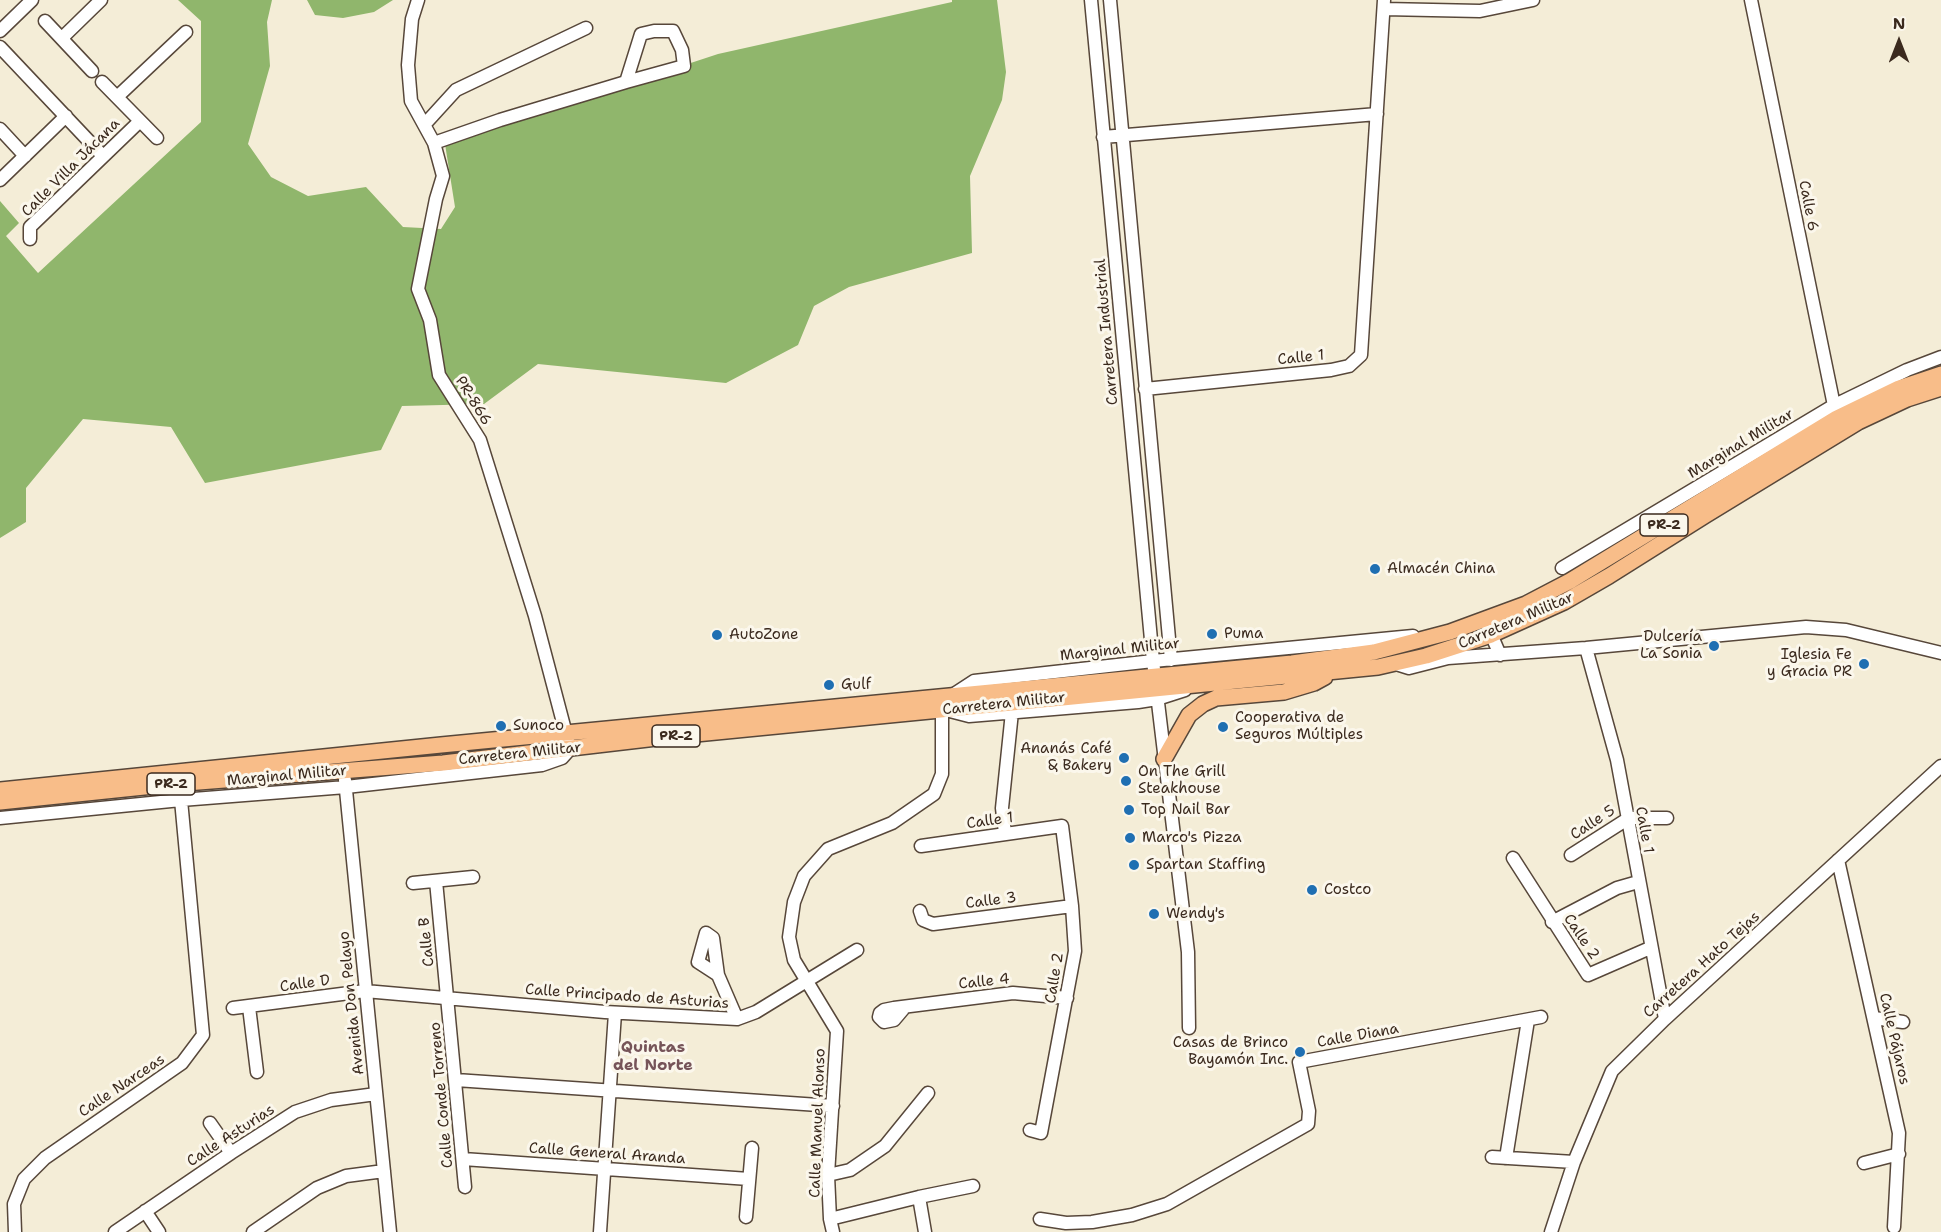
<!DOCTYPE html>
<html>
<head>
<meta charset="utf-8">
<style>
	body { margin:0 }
	#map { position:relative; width:1941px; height:1232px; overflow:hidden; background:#f4edd7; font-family:"Shantell Sans",sans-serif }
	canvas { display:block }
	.north { position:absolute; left:1869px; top:12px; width:60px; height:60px; -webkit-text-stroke:4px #fbf7ec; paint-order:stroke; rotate:0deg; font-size:16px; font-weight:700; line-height:24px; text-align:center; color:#3b2a1e }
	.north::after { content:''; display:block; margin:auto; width:21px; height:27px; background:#3b2a1e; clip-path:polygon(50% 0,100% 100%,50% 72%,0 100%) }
</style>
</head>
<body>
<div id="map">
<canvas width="1941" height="1232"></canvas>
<div class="north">N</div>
</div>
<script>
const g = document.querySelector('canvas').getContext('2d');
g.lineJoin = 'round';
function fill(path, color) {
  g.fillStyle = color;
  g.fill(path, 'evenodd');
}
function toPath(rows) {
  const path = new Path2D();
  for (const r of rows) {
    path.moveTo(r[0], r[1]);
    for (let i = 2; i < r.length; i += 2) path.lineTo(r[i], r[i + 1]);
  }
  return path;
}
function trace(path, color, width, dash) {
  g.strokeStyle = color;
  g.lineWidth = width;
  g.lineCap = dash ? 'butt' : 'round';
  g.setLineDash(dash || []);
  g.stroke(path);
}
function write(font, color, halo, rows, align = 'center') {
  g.font = font + ' "Shantell Sans",sans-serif';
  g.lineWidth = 6;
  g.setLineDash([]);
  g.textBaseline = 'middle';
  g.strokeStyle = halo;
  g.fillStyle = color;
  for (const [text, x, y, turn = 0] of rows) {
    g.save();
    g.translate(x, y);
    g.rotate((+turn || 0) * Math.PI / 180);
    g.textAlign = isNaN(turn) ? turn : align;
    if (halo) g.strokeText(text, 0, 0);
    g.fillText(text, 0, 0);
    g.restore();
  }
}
fill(toPath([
	[178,0,272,0,267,22,270,66,248,144,271,177,308,196,366,187,403,227,441,229,455,207,445,144,718,54,952,2,952,0,997,0,1006,72,1002,100,970,176,972,253,849,287,814,306,798,345,726,383,538,364,484,404,402,406,381,450,205,483,171,427,83,419,26,488,26,522,0,538,0,201,19,223,6,236,38,273,201,122,201,21],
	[307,0,393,0,374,12,343,18,315,15]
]), '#90b66c');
const minor = toPath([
	[1091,0,1153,661,1188,952,1189,1028],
	[1110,0,1171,660],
	[1751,0,1838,425],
	[1384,9,1480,11,1533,0],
	[45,21,92,71],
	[0,31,32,0],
	[62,38,101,0],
	[0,47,103,156],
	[102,82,157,138],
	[117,97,186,32],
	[425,124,456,90,586,28],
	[0,129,25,156],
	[1103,137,1377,114],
	[434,143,500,120,626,82,641,34,654,31,673,31,682,50,684,66,626,82],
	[0,180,66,116],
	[30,239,30,227,140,121],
	[1145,389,1331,370,1349,366,1361,355,1384,0],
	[1562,568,1833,406,1907,370,1941,357],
	[1485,620,1500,655],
	[1586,648,1617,760,1665,1019],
	[1393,663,1409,668,1448,658,1586,648,1806,627,1846,630,1941,653],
	[951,696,974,681,1153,661,1413,636],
	[345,780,390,1232],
	[0,818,181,800,346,787,542,765,562,758,570,749,535,616,480,440,439,375,430,320,418,289,436,199,443,176,434,143,411,101,408,65,412,19,418,0],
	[1005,833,1002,808,1012,712],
	[921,846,1062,826,1072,906,1075,951,1041,1133,1030,1130],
	[1571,855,1629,818,1667,818],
	[1513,858,1588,975,1650,948],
	[1838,860,1899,1133,1894,1227],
	[436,881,465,1187],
	[413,883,473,877],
	[920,911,923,920,933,924,1072,906],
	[1552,922,1617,888,1638,882],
	[706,933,713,938,718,975,698,962,706,933],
	[718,975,737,1019],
	[249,1007,257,1072],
	[905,1007,894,1020,884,1022,879,1017,880,1013,884,1010,894,1008,1013,993,1067,998],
	[233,1008,365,991,605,1012,737,1019,756,1012,857,950],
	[1874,1018,1903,1022],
	[456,1080,833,1106],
	[210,1123,231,1153],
	[1492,1157,1574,1162],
	[1506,1158,1528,1020],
	[463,1159,749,1179],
	[1864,1163,1899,1154],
	[828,1175,850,1170,885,1146,928,1093],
	[919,1197,925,1232],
	[145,1211,159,1232],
	[746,1217,752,1148],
	[830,1219,919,1197,973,1186],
	[1040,1219,1066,1223,1092,1222,1132,1215,1167,1204,1308,1124,1309,1111,1299,1062,1541,1017],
	[15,1232,14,1204,24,1179,45,1158,182,1063,203,1035,181,800],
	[115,1232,231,1153,295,1112,331,1100,376,1094],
	[253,1232,317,1188,346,1176,384,1171],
	[600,1232,615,1013],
	[833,1232,830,1219,828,1175,837,1031,794,960,789,937,794,902,804,876,828,849,892,823,934,794,942,774,942,709,969,716,1138,702,1157,699,1185,690],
	[1551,1232,1574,1162,1612,1071,1665,1019,1941,766]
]);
const major = toPath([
	[1164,759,1189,715,1203,704,1216,698,1284,692,1314,683,1325,677],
	[0,790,441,745,1292,663,1374,652,1450,632,1526,604,1570,581,1837,418,1899,388,1941,374],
	[0,802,173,784,443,763,665,737,1378,667,1426,656,1491,635,1564,602,1609,576,1706,515,1858,422,1907,399,1941,388]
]);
trace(minor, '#57473a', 15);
trace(major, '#57473a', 18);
trace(minor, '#fff', 12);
trace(major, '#f8bd89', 15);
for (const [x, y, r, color] of [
	[1375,569,6,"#1f6fb2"],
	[1212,634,6,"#1f6fb2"],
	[717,635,6,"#1f6fb2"],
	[1714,646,6,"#1f6fb2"],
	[1864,664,6,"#1f6fb2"],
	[829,685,6,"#1f6fb2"],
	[501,726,6,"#1f6fb2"],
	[1223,727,6,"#1f6fb2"],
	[1124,758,6,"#1f6fb2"],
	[1126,781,6,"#1f6fb2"],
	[1129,810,6,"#1f6fb2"],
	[1130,838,6,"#1f6fb2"],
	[1134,865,6,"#1f6fb2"],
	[1312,890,6,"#1f6fb2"],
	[1154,914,6,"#1f6fb2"],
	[1300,1052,6,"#1f6fb2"]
]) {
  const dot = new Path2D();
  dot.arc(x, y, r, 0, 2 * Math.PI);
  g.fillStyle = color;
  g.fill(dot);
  trace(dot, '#fbf7ec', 2);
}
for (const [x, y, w] of [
	[1664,525,48],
	[676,736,48],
	[171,784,48]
]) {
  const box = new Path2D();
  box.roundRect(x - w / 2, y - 11, w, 22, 4.5);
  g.fillStyle = '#fbf7ec';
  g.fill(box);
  trace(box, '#3b2a1e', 1.5);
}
write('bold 14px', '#3b2a1e', null, [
	["PR-2",1664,525],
	["PR-2",676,736],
	["PR-2",171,784]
]);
write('15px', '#3b2a1e', '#fbf7ec', [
	["Calle Villa Jácana",71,168,-45],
	["Calle 6",1808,206,79],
	["Carretera Industrial",1107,332,-95],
	["Calle 1",1301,358,-6],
	["PR-866",473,401,58],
	["Marginal Militar",1741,444,-31],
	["Carretera Militar",1516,621,-23],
	["Marginal Militar",1120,650,-6],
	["Carretera Militar",1004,704,-6],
	["Carretera Militar",520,754,-6],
	["Marginal Militar",287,776,-5],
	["Calle 1",990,821,-8],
	["Calle 5",1593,823,-33],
	["Calle 1",1644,830,80],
	["Calle 3",991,901,-7],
	["Calle 2",1581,937,56],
	["Calle B",427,942,-96],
	["Carretera Hato Tejas",1702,965,-42],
	["Calle 2",1055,978,-81],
	["Calle 4",984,982,-6],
	["Calle D",305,984,-8],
	["Calle Principado de Asturias",627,997,4],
	["Avenida Don Pelayo",352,1003,-96],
	["Calle Diana",1358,1036,-10],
	["Calle Pájaros",1894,1039,77],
	["Calle Narceas",122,1086,-34],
	["Calle Conde Torreno",442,1095,-95],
	["Calle Manuel Alonso",818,1123,-88],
	["Calle Asturias",231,1136,-33],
	["Calle General Aranda",607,1154,4]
]);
write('15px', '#3b2a1e', '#fbf7ec', [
	["Almacén China",1387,569],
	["Puma",1224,634],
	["AutoZone",729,635],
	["Dulcería",1702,637,"right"],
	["La Sonia",1702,654,"right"],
	["Iglesia Fe",1852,655,"right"],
	["y Gracia PR",1852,672,"right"],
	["Gulf",841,685],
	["Cooperativa de",1235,718],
	["Seguros Múltiples",1235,735],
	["Sunoco",513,726],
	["Ananás Café",1112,749,"right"],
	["& Bakery",1112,766,"right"],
	["On The Grill",1138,772],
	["Steakhouse",1138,789],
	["Top Nail Bar",1141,810],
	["Marco's Pizza",1142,838],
	["Spartan Staffing",1146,865],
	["Costco",1324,890],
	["Wendy's",1166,914],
	["Casas de Brinco",1288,1043,"right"],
	["Bayamón Inc.",1288,1060,"right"]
], 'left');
write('bold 16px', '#765459', '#fbf7ec', [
	["Quintas",653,1048],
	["del Norte",653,1066]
]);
</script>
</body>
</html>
